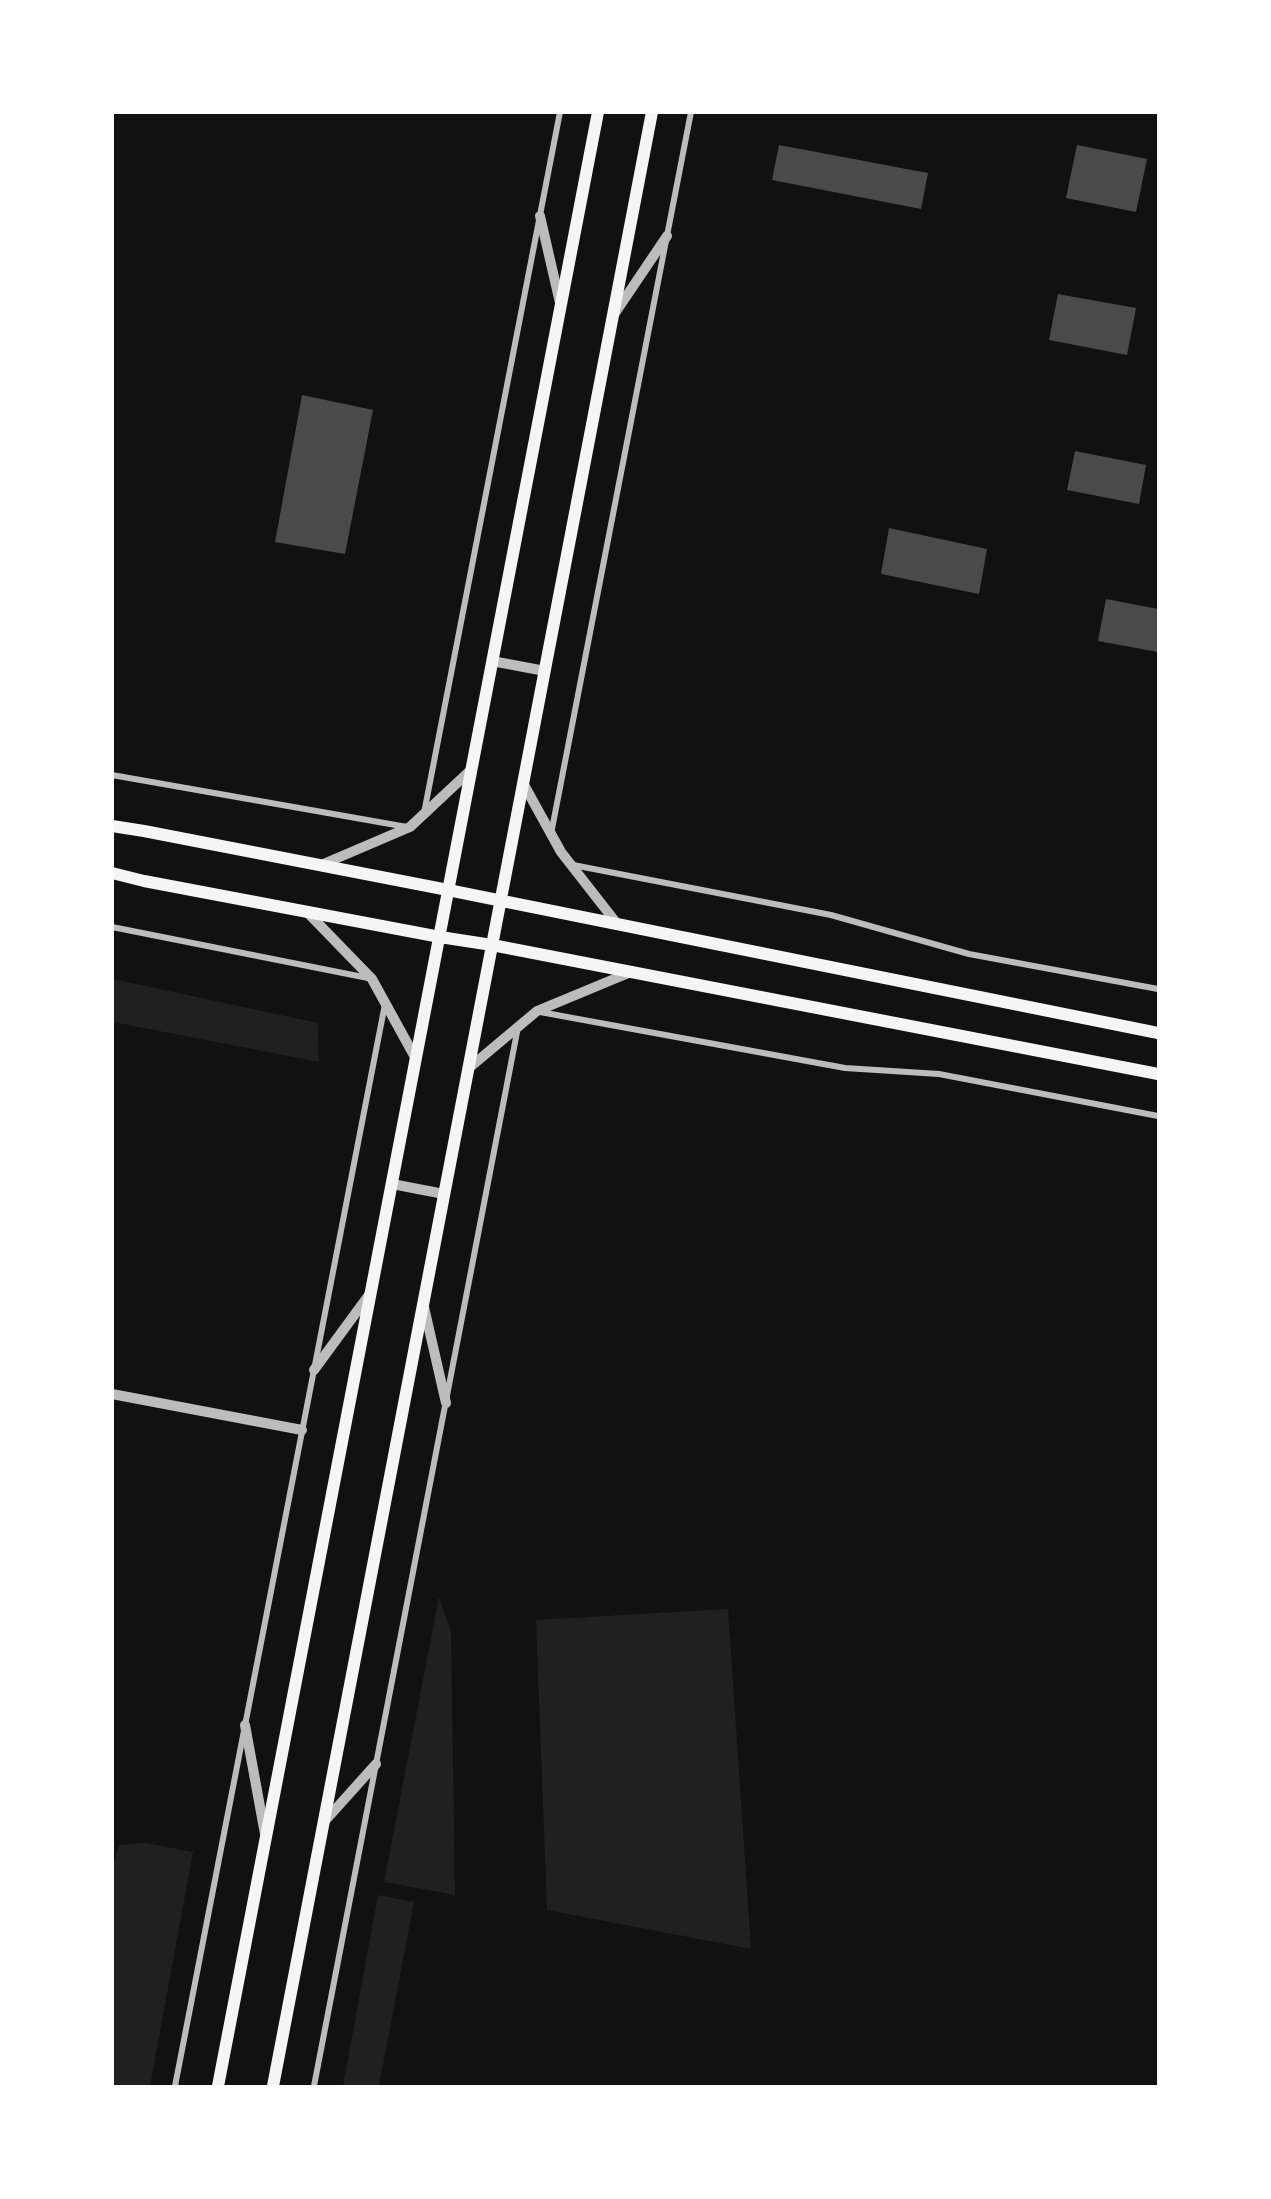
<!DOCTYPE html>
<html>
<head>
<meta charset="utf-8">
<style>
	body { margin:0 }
	#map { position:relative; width:1271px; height:2199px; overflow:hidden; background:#111; font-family:Figtree,sans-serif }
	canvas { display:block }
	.frame { position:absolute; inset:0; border:114px solid #fff; pointer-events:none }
</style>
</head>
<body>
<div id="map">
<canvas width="1271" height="2199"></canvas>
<div class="frame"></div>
</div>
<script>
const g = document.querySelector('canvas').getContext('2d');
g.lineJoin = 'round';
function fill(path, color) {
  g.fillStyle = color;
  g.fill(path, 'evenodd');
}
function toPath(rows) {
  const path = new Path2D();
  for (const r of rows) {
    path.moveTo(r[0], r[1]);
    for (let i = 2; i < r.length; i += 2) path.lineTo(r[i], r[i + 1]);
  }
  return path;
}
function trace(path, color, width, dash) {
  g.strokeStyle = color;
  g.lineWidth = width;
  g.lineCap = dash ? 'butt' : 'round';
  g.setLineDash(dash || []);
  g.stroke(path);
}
fill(toPath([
	[113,979,318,1023,319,1062,113,1022],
	[439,1597,451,1632,455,1895,384,1882],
	[728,1609,751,1949,547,1910,536,1620],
	[146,1843,193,1852,150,2086,113,2086,113,1865,119,1845],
	[378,1895,414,1902,379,2086,343,2086]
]), '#202020');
fill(toPath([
	[779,145,928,173,921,209,772,180],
	[1077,145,1147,159,1136,212,1066,198],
	[1058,294,1136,308,1127,355,1049,340],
	[302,395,373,410,345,554,275,542],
	[1075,451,1146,465,1139,504,1067,490],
	[889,528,987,549,979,594,881,574],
	[1106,599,1158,609,1158,652,1098,641]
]), '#4a4a4a');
trace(toPath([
	[112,775,407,827],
	[424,813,560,112],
	[551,834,691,112],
	[573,865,831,915,969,954,1158,989],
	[112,927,368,978],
	[540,1012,845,1068,939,1074,1158,1116],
	[175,2086,385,1004],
	[314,2086,518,1027]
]), '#bcbcbc', 6);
trace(toPath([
	[540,216,560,303],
	[613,316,667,236],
	[492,661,545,671],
	[523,783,561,852,618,925],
	[321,865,410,827,472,769],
	[307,912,372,979,416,1059],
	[469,1068,537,1011,631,972],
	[392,1184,444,1194],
	[424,1307,446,1403],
	[314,1370,369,1295],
	[112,1394,302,1430],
	[245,1725,265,1834],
	[323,1823,376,1764]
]), '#bcbcbc', 10);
trace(toPath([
	[112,826,144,831,448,890,1158,1033],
	[112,873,144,881,440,937,492,945,1158,1074],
	[218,2086,598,112],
	[273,2086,652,112]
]), '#f5f5f5', 12);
</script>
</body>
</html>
